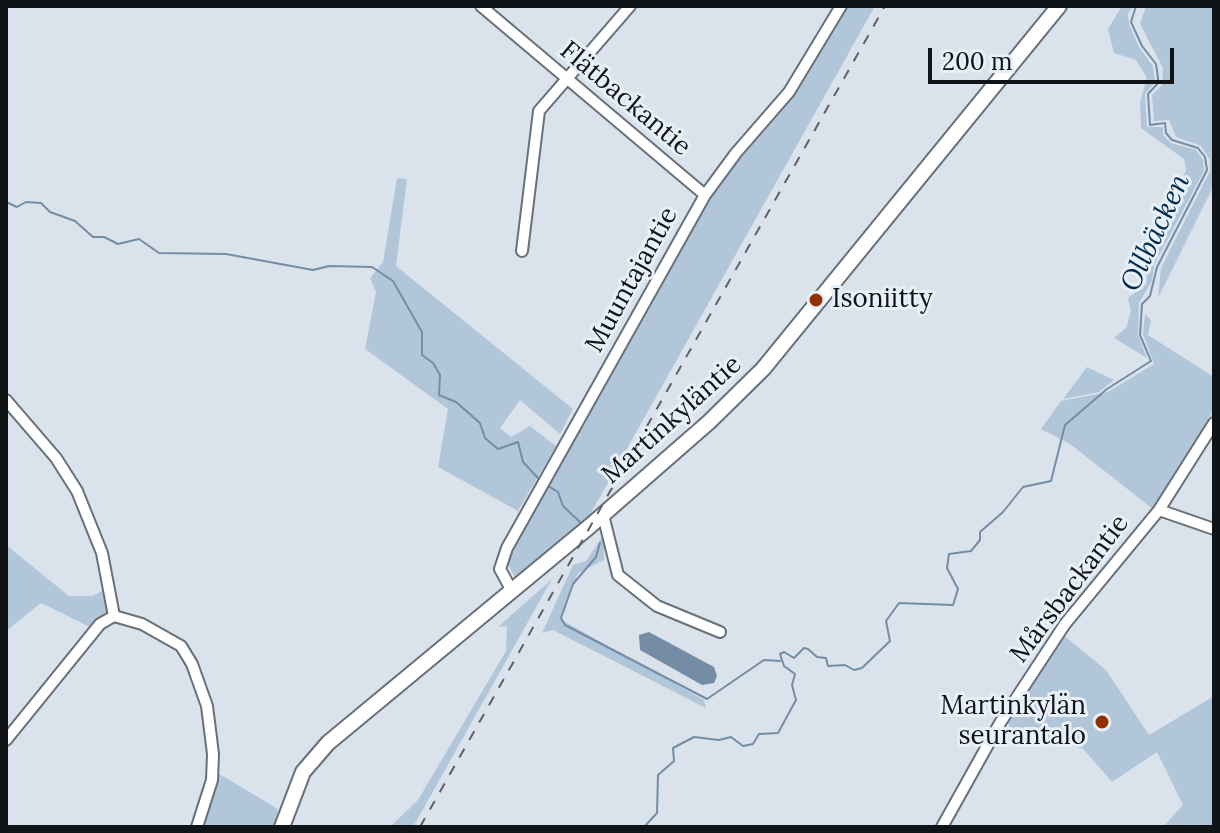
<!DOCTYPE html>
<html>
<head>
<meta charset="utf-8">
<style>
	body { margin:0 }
	#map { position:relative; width:1220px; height:833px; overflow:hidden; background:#dae3ec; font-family:Lora,serif }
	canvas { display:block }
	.frame { position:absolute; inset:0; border:8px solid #111417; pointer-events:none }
	.scale { position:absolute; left:928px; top:48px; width:246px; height:36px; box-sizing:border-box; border:4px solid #111417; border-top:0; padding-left:10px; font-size:24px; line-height:28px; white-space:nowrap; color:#111417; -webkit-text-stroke:6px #e7f0f9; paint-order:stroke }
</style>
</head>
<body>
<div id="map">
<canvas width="1220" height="833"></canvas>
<div class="frame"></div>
<div class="scale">200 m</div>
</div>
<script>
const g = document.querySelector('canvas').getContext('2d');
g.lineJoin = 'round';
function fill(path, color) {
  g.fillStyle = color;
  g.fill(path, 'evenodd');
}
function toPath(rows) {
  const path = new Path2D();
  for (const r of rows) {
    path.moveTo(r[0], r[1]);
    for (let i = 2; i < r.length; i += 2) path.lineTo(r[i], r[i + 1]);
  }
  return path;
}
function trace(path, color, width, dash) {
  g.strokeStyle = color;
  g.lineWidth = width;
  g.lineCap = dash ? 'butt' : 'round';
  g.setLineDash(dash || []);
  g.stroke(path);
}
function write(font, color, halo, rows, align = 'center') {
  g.font = font + ' Lora,serif';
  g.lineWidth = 6;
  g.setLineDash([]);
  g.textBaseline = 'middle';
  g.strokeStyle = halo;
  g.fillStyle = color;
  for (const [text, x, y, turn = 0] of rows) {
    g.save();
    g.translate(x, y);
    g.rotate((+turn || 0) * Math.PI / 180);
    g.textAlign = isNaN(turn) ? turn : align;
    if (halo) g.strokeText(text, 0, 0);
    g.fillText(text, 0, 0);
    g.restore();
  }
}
fill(toPath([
	[847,6,875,6,587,520,516,580,507,562,719,184,795,93],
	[1122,6,1133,6,1128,14,1129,24,1139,47,1153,66,1155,82,1145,94,1147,127,1163,127,1163,135,1171,143,1196,150,1203,160,1204,171,1154,265,1152,281,1139,303,1138,335,1147,358,1114,338,1126,328,1131,311,1128,298,1146,284,1148,268,1186,170,1184,159,1141,128,1140,102,1147,78,1136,60,1114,53,1108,29],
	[1146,6,1214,6,1214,185,1158,298,1161,268,1210,171,1210,160,1201,146,1176,137,1169,120,1154,121,1152,95,1162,85,1163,68,1140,24],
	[397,178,407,179,396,266,573,409,560,434,520,400,500,428,511,437,530,426,556,446,518,511,438,467,448,409,365,349,376,292,370,278,383,262],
	[1145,314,1151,320,1148,335,1214,377,1214,408,1187,460,1153,509,1070,444,1041,429,1061,401,1108,392,1154,364,1143,334],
	[1087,367,1114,380,1099,392,1063,399],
	[604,534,604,560,578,573,560,619,704,700,706,708,553,630,542,633,573,565,586,561],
	[6,545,69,596,92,596,105,590,108,614,90,627,41,603,6,631],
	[552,579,413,827,390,827,418,800,506,651,507,626,498,627],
	[1062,634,1106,670,1149,735,1214,696,1214,827,1163,827,1183,805,1157,752,1112,782,1083,749,1010,727,1006,719],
	[216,772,278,809,275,827,202,827]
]), '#b2c6da');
fill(toPath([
	[649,632,714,667,717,676,714,683,702,685,640,650,639,635]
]), '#748da5');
trace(toPath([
	[6,202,17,207,26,202,41,203,50,212,75,221,93,237,104,237,118,244,139,239,159,253,226,254,313,270,329,266,372,267,393,281,422,332,422,355,433,363,440,375,439,395,456,402,480,423,485,438,498,449,518,442,523,462,538,478],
	[548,486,558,492,563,506,582,524],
	[600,543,596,557,573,584,561,618,565,625,707,699,764,660,780,661],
	[628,827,631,827],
	[644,827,657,813,658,775,674,761,673,748,694,737,719,740,731,737,743,746,753,744,759,734,778,733,796,700,792,685,795,674,784,666,780,654,784,652,794,658,804,648,808,649,817,657,826,658,828,666,845,665,854,670,862,668,890,641,886,621,899,603,953,605,958,589,947,568,949,554,971,551,980,540,980,532,1003,512,1023,487,1051,481,1065,425,1107,389,1151,361,1140,335,1142,304,1150,296,1157,267,1207,170,1205,157,1198,148,1172,140,1166,133,1165,123,1150,125,1148,94,1158,83,1158,78,1156,64,1142,46,1131,22,1136,6]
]), '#748da5', 2);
const street = toPath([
	[481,6,705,195],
	[522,251,539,111,630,6],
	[6,400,56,458,77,491,102,553,114,616],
	[1159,510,1214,529],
	[603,515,618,575,657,606,720,632],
	[512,591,500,569,507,548,705,195,736,153,789,92,841,6],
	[6,740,100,624,114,616,142,624,181,646,192,664,207,706,213,754,212,780,197,827],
	[942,827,1000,723,1065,624,1159,510,1214,423]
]);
const secondary = toPath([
	[282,827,303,772,328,743,590,526,709,422,763,369,1059,6]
]);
trace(street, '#687078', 14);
trace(secondary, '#687078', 18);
trace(street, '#fff', 10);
trace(secondary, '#fff', 14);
trace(toPath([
	[420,827,885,6]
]), '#5c6167', 2, [10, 10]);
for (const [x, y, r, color] of [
	[816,300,8,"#942f00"],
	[1102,722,8,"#942f00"]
]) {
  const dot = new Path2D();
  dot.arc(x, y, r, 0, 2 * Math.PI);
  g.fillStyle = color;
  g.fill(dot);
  trace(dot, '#e7f0f9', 3);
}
write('26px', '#111417', '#e7f0f9', [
	["Flätbackantie",625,99,40],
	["Muuntajantie",632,280,-61],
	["Martinkyläntie",672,420,-42],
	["Mårsbackantie",1070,589,-53]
]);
write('26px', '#111417', '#e7f0f9', [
	["Isoniitty",832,300],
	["Martinkylän",1086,707,"right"],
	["seurantalo",1086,737,"right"]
], 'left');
write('italic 28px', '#002b4c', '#e7f0f9', [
	["Ollbäcken",1156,233,-65]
]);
</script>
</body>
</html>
